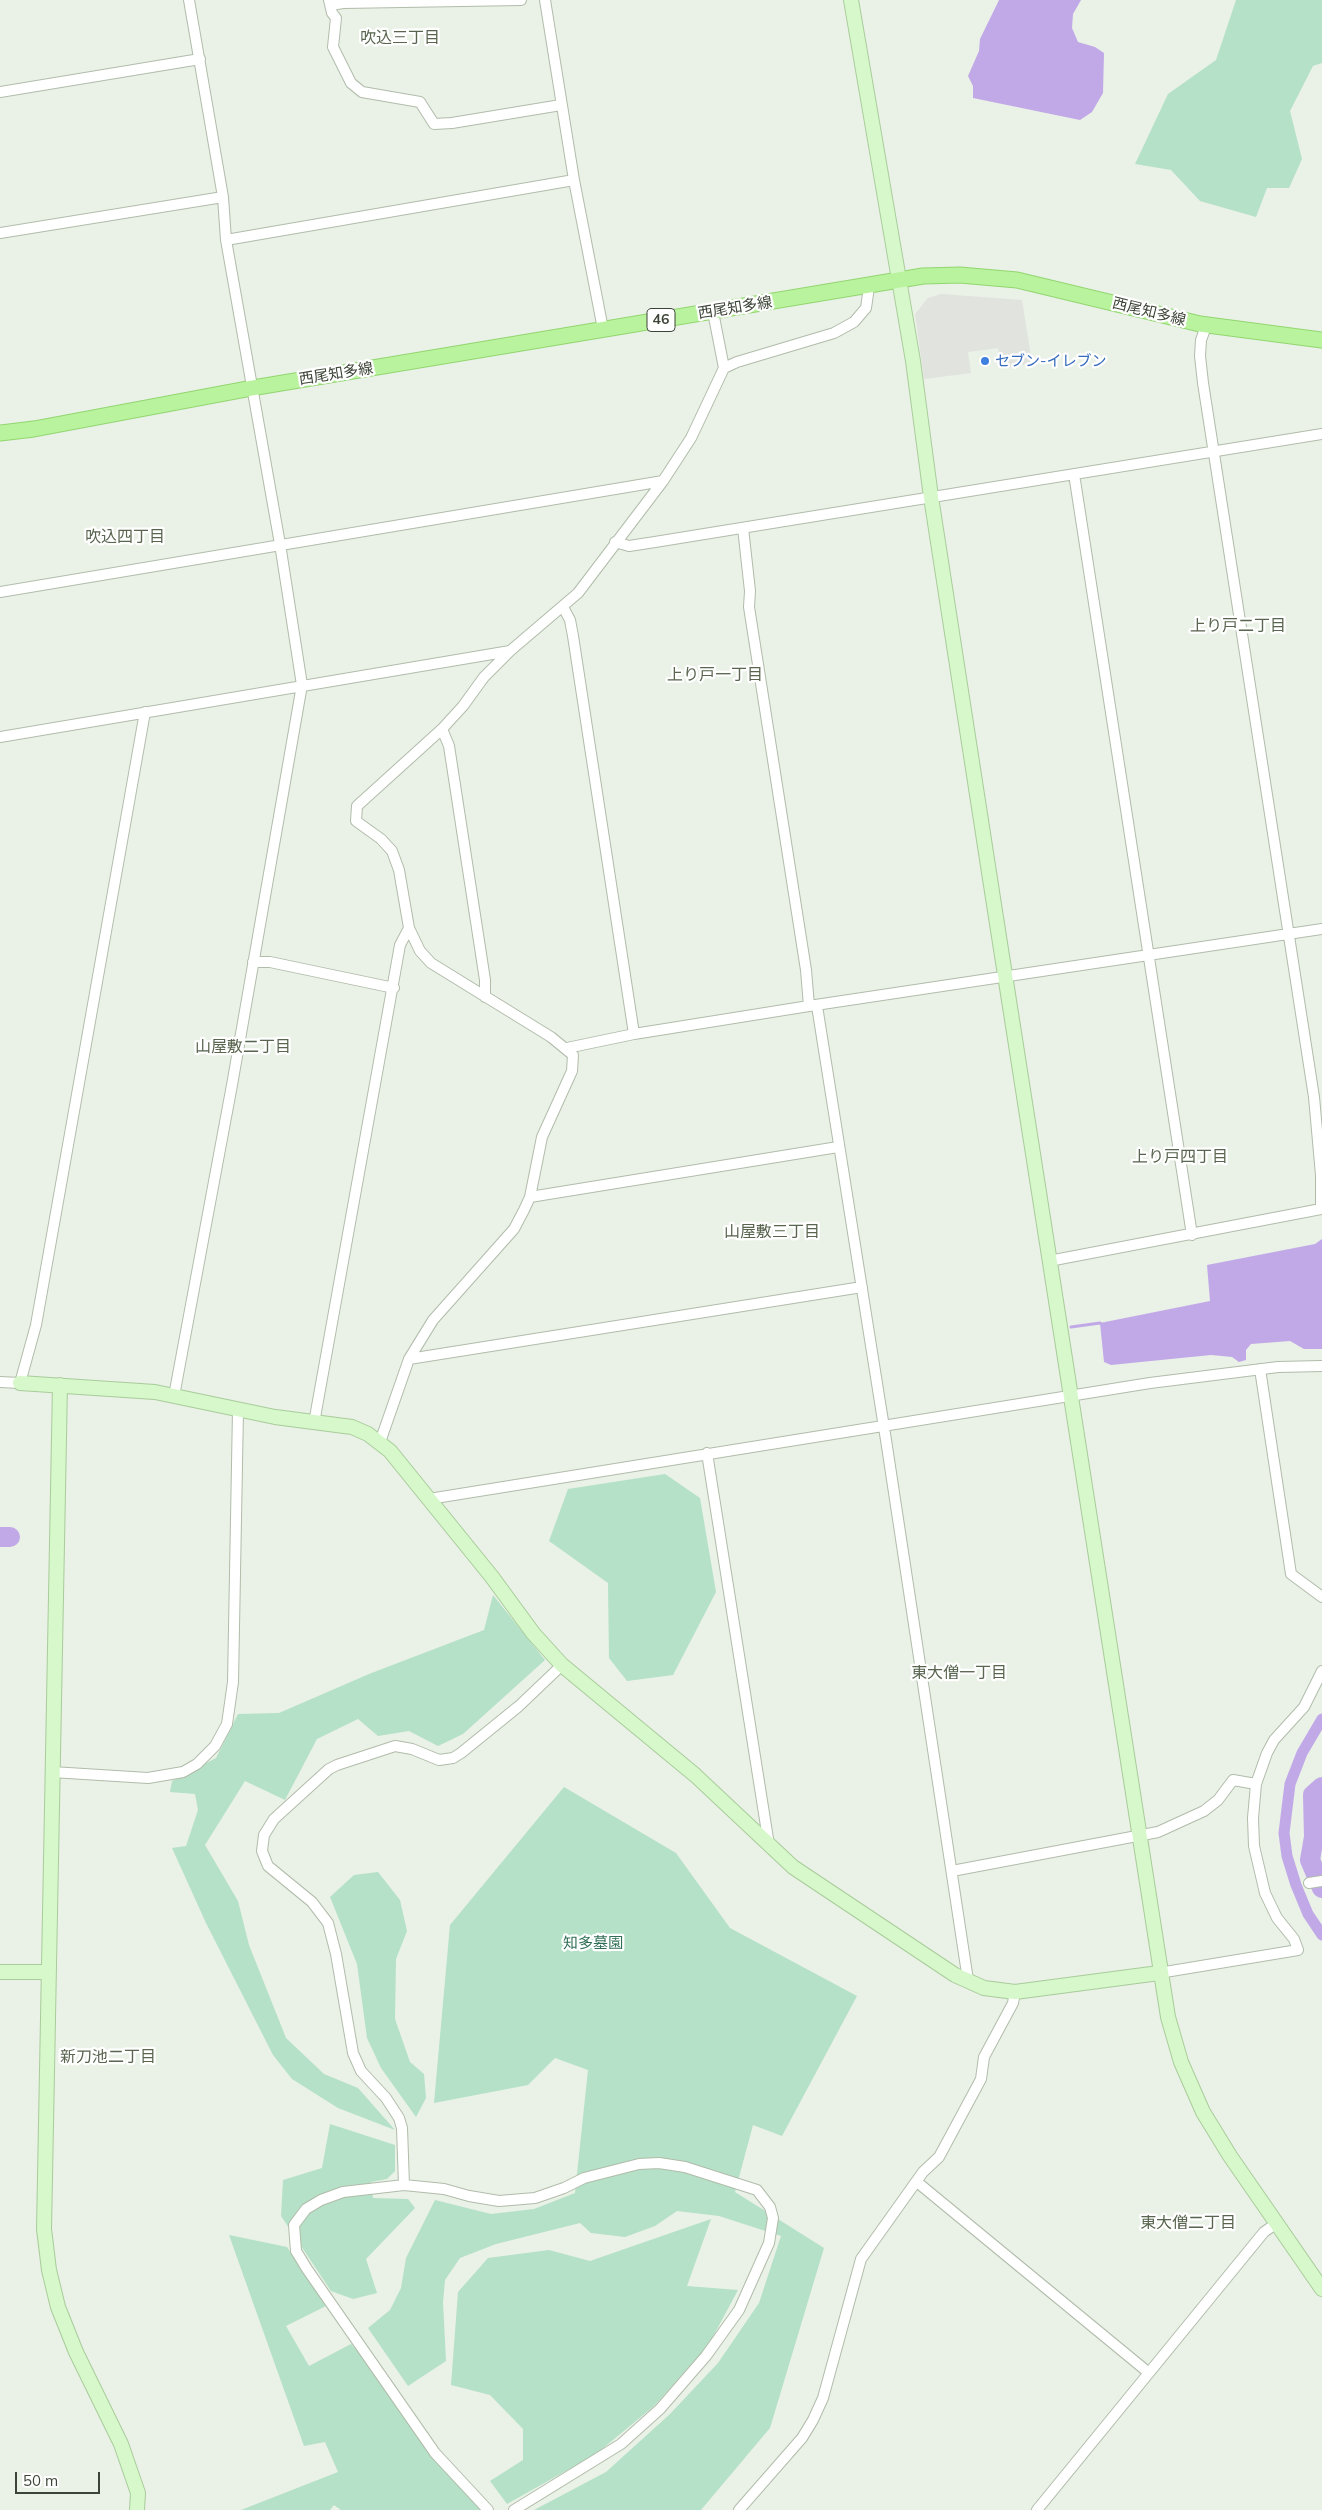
<!DOCTYPE html>
<html>
<head>
<meta charset="utf-8">
<style>
	body { margin:0 }
	#map { position:relative; width:1322px; height:2510px; overflow:hidden; background:#eaf1e7; font-family:Mulish,sans-serif }
	canvas { display:block }
	.scale { position:absolute; left:15px; top:2472px; width:85px; height:22px; box-sizing:border-box; border:2px solid #3c4437; border-top:0; padding-left:6px; font-size:15px; line-height:18px; white-space:nowrap; color:#3c4437; -webkit-text-stroke:4px #fff; paint-order:stroke }
</style>
</head>
<body>
<div id="map">
<canvas width="1322" height="2510"></canvas>
<div class="scale">50 m</div>
</div>
<script>
const g = document.querySelector('canvas').getContext('2d');
g.lineJoin = 'round';
function fill(path, color) {
  g.fillStyle = color;
  g.fill(path, 'evenodd');
}
function toPath(rows) {
  const path = new Path2D();
  for (const r of rows) {
    path.moveTo(r[0], r[1]);
    for (let i = 2; i < r.length; i += 2) path.lineTo(r[i], r[i + 1]);
  }
  return path;
}
function trace(path, color, width, dash) {
  g.strokeStyle = color;
  g.lineWidth = width;
  g.lineCap = dash ? 'butt' : 'round';
  g.setLineDash(dash || []);
  g.stroke(path);
}
function write(font, color, halo, rows, align = 'center') {
  g.font = font + ' Mulish,"Noto Sans JP",sans-serif';
  g.lineWidth = 4.5;
  g.setLineDash([]);
  g.textBaseline = 'middle';
  g.strokeStyle = halo;
  g.fillStyle = color;
  for (const [text, x, y, turn = 0] of rows) {
    g.save();
    g.translate(x, y);
    g.rotate((+turn || 0) * Math.PI / 180);
    g.textAlign = isNaN(turn) ? turn : align;
    if (halo) g.strokeText(text, 0, 0);
    g.fillText(text, 0, 0);
    g.restore();
  }
}
fill(toPath([
	[1236,0,1322,0,1322,63,1313,66,1290,111,1302,159,1289,188,1267,188,1256,217,1200,201,1171,170,1135,164,1168,94,1216,60],
	[665,1474,700,1498,716,1592,673,1675,627,1681,609,1658,608,1583,549,1541,568,1489],
	[493,1595,545,1660,463,1734,438,1746,409,1731,378,1736,358,1719,317,1739,285,1800,245,1781,205,1845,238,1901,249,1945,286,2038,324,2074,358,2088,395,2130,338,2108,292,2079,273,2055,206,1923,172,1848,186,1846,198,1810,195,1794,170,1792,172,1781,216,1758,238,1714,279,1713,369,1674,484,1630],
	[564,1787,676,1853,730,1928,857,1996,782,2136,753,2125,735,2192,824,2248,770,2428,701,2510,534,2510,606,2472,670,2414,718,2363,759,2303,781,2236,719,2216,677,2211,655,2226,625,2237,591,2233,580,2223,496,2244,460,2258,445,2280,443,2302,446,2361,408,2386,368,2328,390,2310,401,2288,406,2258,435,2200,491,2214,534,2209,575,2193,588,2070,555,2058,528,2085,434,2103,450,1925],
	[378,1872,400,1900,407,1931,396,1959,395,2019,410,2062,424,2074,426,2098,416,2117,381,2068,367,2038,357,1964,330,1897,354,1875],
	[330,2124,395,2145,395,2171,387,2179,371,2182,373,2198,408,2199,415,2208,366,2259,377,2293,353,2299,331,2291,281,2216,283,2180,322,2168],
	[711,2219,687,2286,738,2290,708,2346,654,2406,596,2454,507,2504,490,2481,523,2460,523,2429,490,2395,451,2385,458,2292,488,2258,549,2250,590,2261],
	[229,2235,287,2247,326,2306,286,2326,309,2366,351,2344,366,2360,431,2456,481,2510,341,2510,334,2505,330,2510,241,2510,338,2472,325,2442,304,2446]
]), '#b4e1c7');
fill(toPath([
	[941,294,1022,300,1032,363,1002,369,998,348,968,352,971,373,924,379,915,314,928,298]
]), '#e0e3de');
fill(toPath([
	[999,0,1081,0,1073,14,1072,28,1078,42,1095,47,1104,53,1103,93,1092,112,1080,120,973,98,973,86,968,76,979,51,980,39],
	[1322,1239,1322,1349,1304,1349,1290,1341,1251,1344,1246,1350,1246,1360,1239,1362,1232,1357,1211,1355,1111,1365,1104,1362,1100,1323,1210,1301,1207,1265,1315,1244]
]), '#c1a9e8');
trace(toPath([
	[1071,1327,1100,1323,1104,1326]
]), '#c1a9e8', 3);
trace(toPath([
	[1322,1719,1302,1753,1290,1784,1284,1833,1287,1856,1296,1885,1308,1914,1322,1935]
]), '#c1a9e8', 11);
trace(toPath([
	[0,1537,10,1537],
	[1322,1787,1313,1795,1314,1837,1310,1860,1322,1888]
]), '#c1a9e8', 20);
const street = toPath([
	[329,0,332,13,336,18,333,47,351,83,362,92,420,102,434,124,452,123,561,105],
	[545,0,574,180,603,329],
	[331,5,343,3,521,0],
	[0,92,200,59],
	[0,233,223,197],
	[226,240,574,180],
	[724,368,737,362,834,333,854,322,866,308,869,287],
	[1074,474,1192,1235],
	[743,528,750,591,749,607,806,970,809,1006],
	[615,542,629,546,655,542,1322,434],
	[0,592,663,481],
	[563,607,570,620,573,636,634,1034],
	[442,729,449,746,485,980,485,997],
	[0,737,510,651],
	[253,962,270,962,394,988],
	[817,1006,886,1440,968,1980],
	[567,1048,634,1034,809,1006,1322,929],
	[530,1197,838,1147],
	[1049,1261,1321,1209,1321,1175,1314,1097,1203,383,1200,356,1201,340,1204,332,1200,324],
	[409,1359,862,1287],
	[1260,1369,1291,1574,1322,1597],
	[0,1382,20,1383,36,1325,145,712],
	[174,1396,232,1085,302,685,280,544,226,240,223,197,189,0],
	[314,1423,400,945,409,928],
	[380,1442,409,1359,433,1320,514,1229,524,1210,530,1197,542,1137,572,1071,573,1055,551,1037,431,963,420,951,409,928,399,870,392,851,381,839,356,821,357,806,442,729,463,706,484,677,510,651,578,593,663,481,691,438,724,368,713,312],
	[707,1453,769,1845],
	[429,1499,1150,1383,1278,1367,1322,1366],
	[52,1772,148,1778,183,1772,197,1764,215,1746,227,1724,233,1682,238,1410],
	[952,1871,1158,1832,1204,1811,1218,1800,1233,1780,1256,1784],
	[1309,1883,1322,1881],
	[1159,1973,1298,1950,1294,1939,1277,1918,1265,1893,1254,1846,1253,1818,1256,1784,1267,1753,1274,1740,1304,1707,1322,1671],
	[917,2182,1149,2373],
	[404,2185,402,2128,399,2118,386,2098,361,2071,353,2053,336,1954,328,1923,312,1902,268,1866,262,1851,264,1835,274,1819,329,1769,337,1765,395,1746,412,1749,439,1760,453,1758,461,1753,519,1706,562,1665],
	[488,2510,435,2453,307,2269,296,2251,294,2225,306,2209,321,2200,343,2192,404,2185,444,2189,469,2196,499,2201,535,2198,564,2188,584,2178,639,2164,659,2163,685,2167,757,2190,770,2207,773,2218,769,2243,739,2310,706,2356,660,2409,621,2444,514,2510],
	[739,2510,802,2438,813,2420,823,2398,861,2259,923,2172,939,2157,981,2079,984,2057,1013,2003,1015,1992],
	[1037,2510,1264,2232,1277,2223]
]);
const secondary = toPath([
	[851,0,913,361,931,497,995,911,1168,2017,1181,2062,1203,2112,1230,2156,1322,2289],
	[20,1383,155,1392,275,1417,352,1427,368,1434,390,1451,492,1577,533,1633,562,1665,695,1775,793,1867,955,1975,984,1988,1015,1992,1159,1973],
	[60,1385,44,2229,49,2270,58,2307,76,2352,121,2444,138,2493,137,2510],
	[0,1972,47,1972]
]);
const primary = toPath([
	[0,433,34,429,252,388,923,276,960,275,1017,280,1200,324,1322,340]
]);
trace(street, '#b1bcaa', 12);
trace(secondary, '#a9cc9b', 16);
trace(primary, '#92d670', 17);
trace(street, '#fff', 10);
trace(secondary, '#d6f8ca', 14);
trace(primary, '#b9f39e', 15);
for (const [x, y, r, color] of [
	[985,361,5,"#3f7fe0"]
]) {
  const dot = new Path2D();
  dot.arc(x, y, r, 0, 2 * Math.PI);
  g.fillStyle = color;
  g.fill(dot);
  trace(dot, '#fff', 2);
}
for (const [x, y, w] of [
	[661,320,28]
]) {
  const box = new Path2D();
  box.roundRect(x - w / 2, y - 11.5, w, 23, 4);
  g.fillStyle = '#fff';
  g.fill(box);
  trace(box, '#3c4437', 1);
}
write('bold 14px', '#3c4437', null, [
	["46",661,320]
]);
write('15px', '#3c4437', '#fff', [
	["西尾知多線",735,308,-9],
	["西尾知多線",1149,312,14],
	["西尾知多線",336,374,-9]
]);
write('15px', '#366cbe', '#fff', [
	["セブン-イレブン",995,361]
], 'left');
write('15px', '#306f56', '#fff', [
	["知多墓園",593,1943]
]);
write('16px', '#59654f', '#fff', [
	["吹込三丁目",400,38],
	["吹込四丁目",125,537],
	["上り戸二丁目",1238,626],
	["上り戸一丁目",715,675],
	["山屋敷二丁目",243,1047],
	["上り戸四丁目",1180,1157],
	["山屋敷三丁目",772,1232],
	["東大僧一丁目",959,1673],
	["新刀池二丁目",108,2057],
	["東大僧二丁目",1188,2223]
]);
</script>
</body>
</html>
